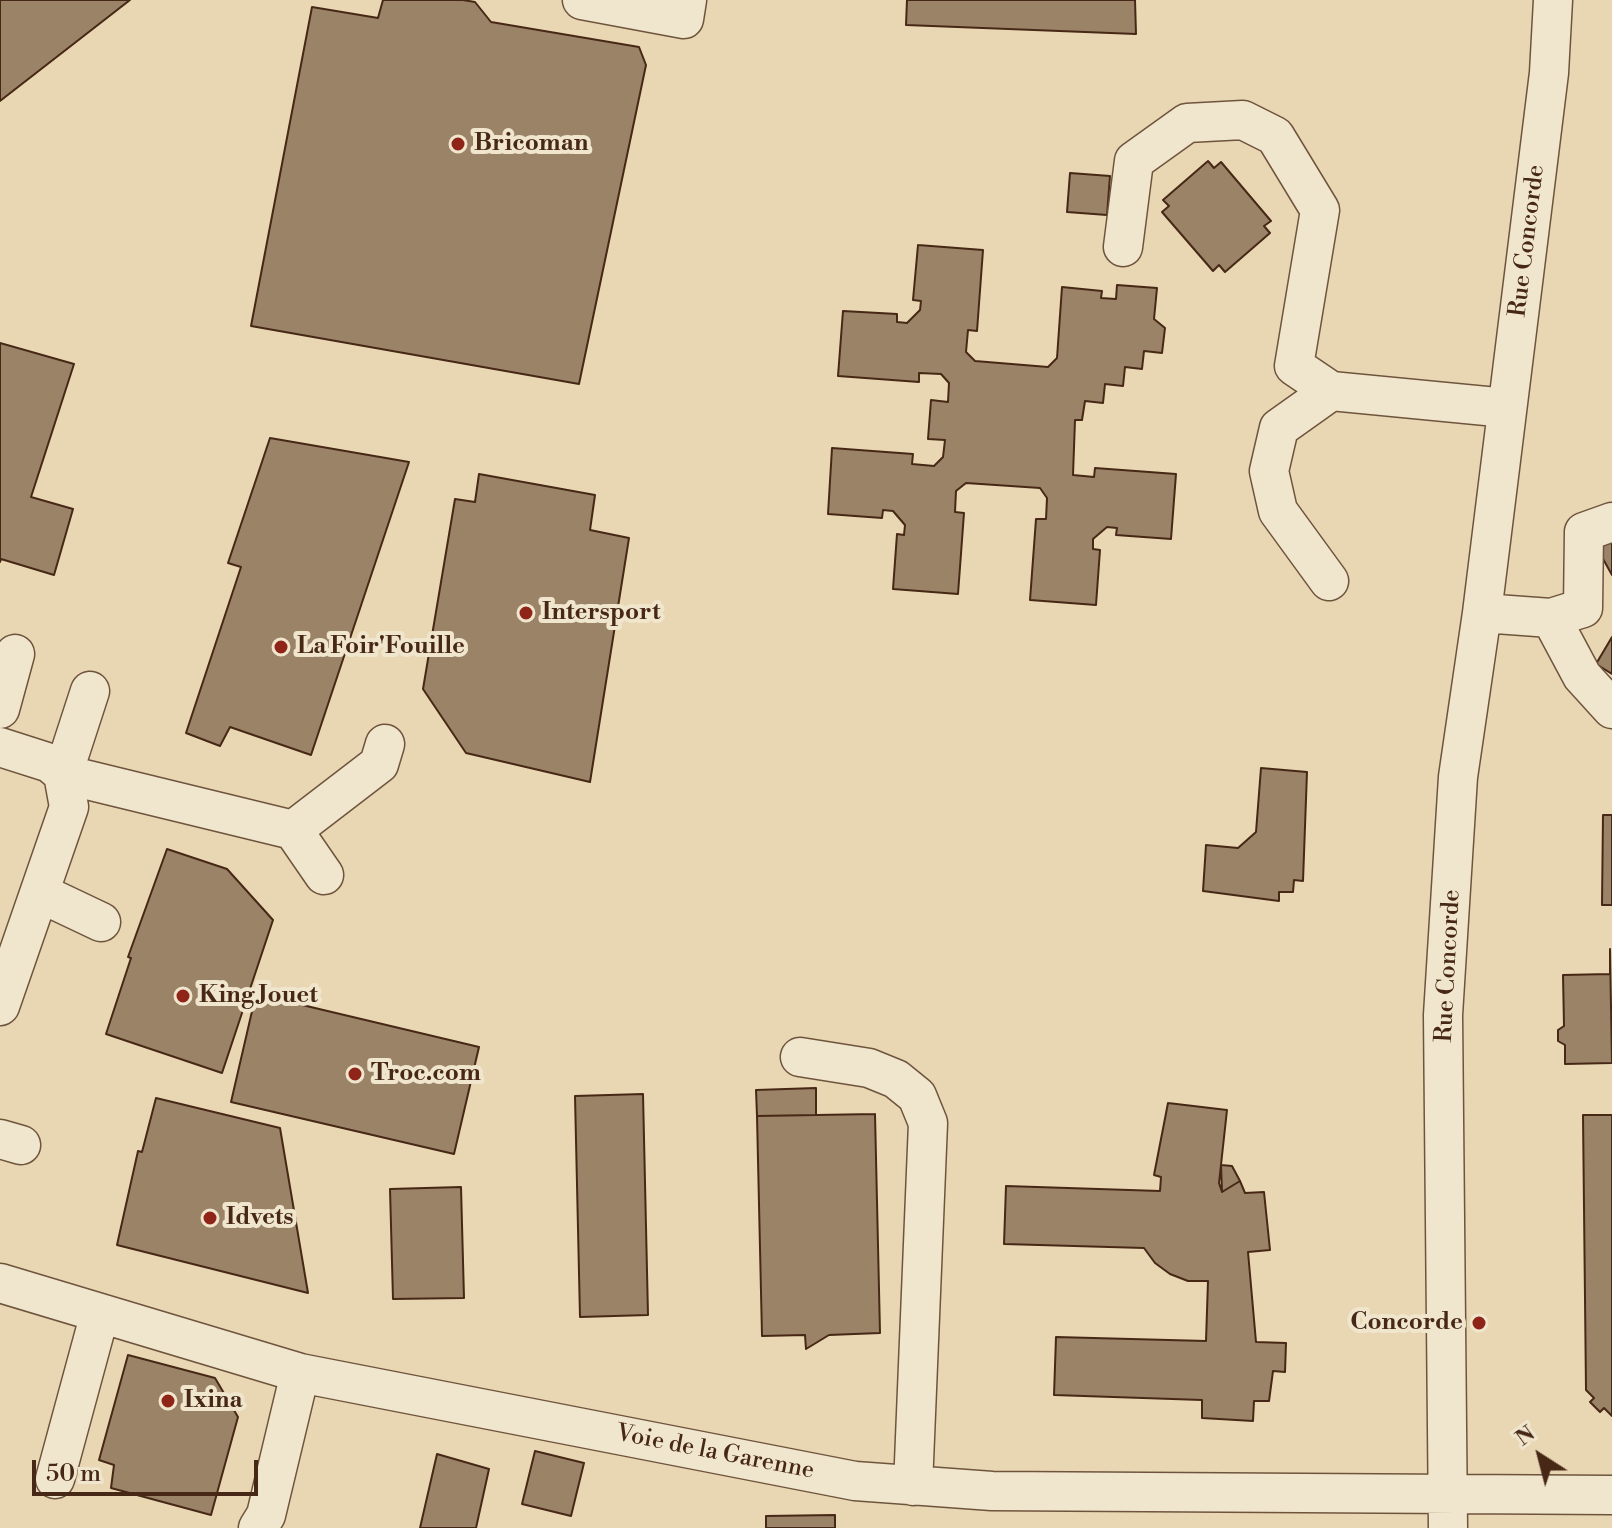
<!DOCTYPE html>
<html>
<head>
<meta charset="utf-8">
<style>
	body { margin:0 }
	#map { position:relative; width:1612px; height:1528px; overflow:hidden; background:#e8d7b2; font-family:"Libre Bodoni",serif }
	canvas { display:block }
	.north { position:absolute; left:1500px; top:1416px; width:80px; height:80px; -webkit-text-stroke:6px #f0e5cd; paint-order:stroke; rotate:324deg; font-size:22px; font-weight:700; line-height:32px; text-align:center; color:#472816 }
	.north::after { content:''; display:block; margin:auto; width:28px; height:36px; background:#472816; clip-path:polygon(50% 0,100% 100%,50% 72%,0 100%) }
	.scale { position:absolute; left:32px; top:1460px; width:226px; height:36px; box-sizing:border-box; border:4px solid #472816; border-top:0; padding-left:10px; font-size:24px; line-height:28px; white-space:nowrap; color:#472816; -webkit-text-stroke:6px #f0e5cd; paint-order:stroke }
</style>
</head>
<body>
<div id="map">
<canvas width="1612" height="1528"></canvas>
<div class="north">N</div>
<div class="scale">50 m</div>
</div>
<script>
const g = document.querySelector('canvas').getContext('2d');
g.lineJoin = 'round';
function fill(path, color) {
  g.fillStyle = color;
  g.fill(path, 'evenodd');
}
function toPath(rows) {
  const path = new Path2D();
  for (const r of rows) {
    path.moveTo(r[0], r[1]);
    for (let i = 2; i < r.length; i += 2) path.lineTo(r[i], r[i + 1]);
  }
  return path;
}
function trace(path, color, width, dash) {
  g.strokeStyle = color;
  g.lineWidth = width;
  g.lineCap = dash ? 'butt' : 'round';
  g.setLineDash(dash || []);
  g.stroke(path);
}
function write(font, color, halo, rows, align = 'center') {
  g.font = font + ' "Libre Bodoni",serif';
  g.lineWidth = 8;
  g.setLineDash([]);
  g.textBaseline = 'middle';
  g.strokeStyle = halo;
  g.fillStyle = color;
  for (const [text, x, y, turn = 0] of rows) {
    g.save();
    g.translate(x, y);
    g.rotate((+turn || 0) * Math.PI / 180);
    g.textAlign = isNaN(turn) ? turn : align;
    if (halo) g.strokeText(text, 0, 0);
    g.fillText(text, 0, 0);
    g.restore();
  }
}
const building = toPath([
	[0,0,130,0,0,101,0,0],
	[383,0,463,0,475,2,491,22,639,47,646,65,579,384,251,326,312,7,378,18,383,0],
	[907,0,1135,0,1136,34,906,25,907,0],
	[1208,161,1214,168,1221,162,1271,221,1264,226,1270,233,1225,272,1219,265,1213,271,1162,212,1169,206,1163,200,1208,161],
	[1070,173,1110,176,1107,215,1067,212,1070,173],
	[918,245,983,250,977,331,968,330,966,352,975,361,1048,367,1057,358,1062,287,1102,291,1101,298,1116,299,1117,285,1157,288,1154,319,1165,328,1162,353,1144,351,1142,369,1125,367,1123,386,1105,384,1103,403,1085,401,1082,420,1075,420,1073,475,1094,477,1095,468,1176,474,1171,539,1116,535,1117,528,1107,527,1093,539,1093,549,1100,550,1096,605,1030,600,1036,519,1046,519,1047,498,1040,488,966,483,956,491,955,512,964,513,958,594,893,589,897,534,904,535,905,525,893,511,883,510,882,518,828,514,832,448,913,454,912,464,934,466,943,457,945,440,928,439,931,400,948,402,949,383,941,374,919,373,919,382,838,376,843,311,897,314,897,322,907,323,920,310,921,301,913,300,918,245],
	[0,343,74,364,31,497,73,509,54,575,1,559,0,562,0,343],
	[270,438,409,462,311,755,230,727,220,746,186,733,241,567,228,563,270,438],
	[479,474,595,495,590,530,629,538,590,782,466,753,423,689,455,499,475,502,479,474],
	[1612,539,1612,575,1597,548,1612,539],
	[1612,637,1612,674,1596,664,1612,637],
	[1261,768,1307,772,1303,881,1294,880,1293,892,1279,892,1279,901,1203,891,1206,845,1238,848,1256,832,1261,768],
	[1603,815,1612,815,1612,905,1602,905,1603,815],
	[167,849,227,869,273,920,222,1073,106,1034,131,958,128,957,167,849],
	[1610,949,1612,1063,1565,1064,1565,1045,1558,1041,1558,1030,1564,1026,1563,975,1610,974,1610,949],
	[256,994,479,1047,454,1154,231,1102,256,994],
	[816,1088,816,1115,757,1116,756,1090,816,1088],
	[643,1094,648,1315,580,1317,575,1096,643,1094],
	[156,1098,280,1128,308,1293,117,1245,138,1151,142,1152,156,1098],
	[1168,1103,1227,1110,1219,1183,1222,1192,1240,1181,1245,1193,1264,1192,1270,1250,1248,1252,1256,1342,1286,1343,1285,1372,1273,1371,1269,1401,1254,1401,1253,1421,1202,1418,1202,1400,1054,1395,1056,1337,1206,1341,1208,1281,1188,1281,1170,1274,1155,1263,1144,1248,1004,1244,1006,1186,1160,1191,1161,1177,1154,1175,1168,1103],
	[875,1114,880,1333,829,1335,806,1349,805,1335,762,1336,757,1116,875,1114],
	[1583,1115,1612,1115,1612,1416,1604,1408,1600,1412,1590,1402,1594,1398,1586,1390,1583,1115],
	[1221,1165,1232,1166,1240,1181,1222,1192,1221,1165],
	[461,1187,464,1298,393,1299,390,1189,461,1187],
	[128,1355,215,1378,238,1417,211,1515,111,1488,114,1465,99,1460,128,1355],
	[535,1451,584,1463,571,1516,522,1504,535,1451],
	[437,1454,489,1469,476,1528,420,1528,437,1454],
	[835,1515,835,1528,766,1528,766,1516,835,1515]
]);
fill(building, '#9b8367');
trace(building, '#472816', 2);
const minor = toPath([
	[582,0,684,19,687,0],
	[1123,247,1134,161,1187,123,1243,120,1275,136,1320,210,1294,366,1331,391,1507,408],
	[1329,581,1278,511,1269,471,1279,428,1331,391],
	[1482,613,1551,618,1583,608,1584,532,1612,522],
	[1551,618,1582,676,1612,709],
	[0,709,15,654],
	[0,747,50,763,63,774,293,830,324,875],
	[63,774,90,691],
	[293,830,379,764,385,744],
	[42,894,101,922],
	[0,1006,69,807,63,774],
	[800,1057,869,1068,896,1079,917,1096,928,1123,913,1486],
	[0,1139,21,1145],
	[0,1283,300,1373,855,1481,992,1491,1612,1495],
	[55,1479,100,1313],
	[258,1528,266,1515,300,1373],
	[1448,1528,1443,1015,1458,777,1482,613,1549,73,1553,0]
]);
trace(minor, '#6f543d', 41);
trace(minor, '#f0e5cd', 38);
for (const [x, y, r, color] of [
	[458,144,8,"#8f2418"],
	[526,613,8,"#8f2418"],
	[281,647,8,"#8f2418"],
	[183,996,8,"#8f2418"],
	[355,1074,8,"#8f2418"],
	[210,1218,8,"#8f2418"],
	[1479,1323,8,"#8f2418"],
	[168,1401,8,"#8f2418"]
]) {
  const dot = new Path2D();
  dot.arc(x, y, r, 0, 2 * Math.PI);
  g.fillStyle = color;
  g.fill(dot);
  trace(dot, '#f0e5cd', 3);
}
write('bold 24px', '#472816', '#f0e5cd', [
	["Bricoman",474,144],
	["Intersport",542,613],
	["La Foir'Fouille",297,647],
	["King Jouet",199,996],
	["Troc.com",371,1074],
	["Idvets",226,1218],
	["Concorde",1463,1323,"right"],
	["Ixina",184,1401]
], 'left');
write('24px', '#472816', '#f0e5cd', [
	["Rue Concorde",1528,241,-83],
	["Rue Concorde",1449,966,-87],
	["Voie de la Garenne",715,1453,11]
]);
</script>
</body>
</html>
